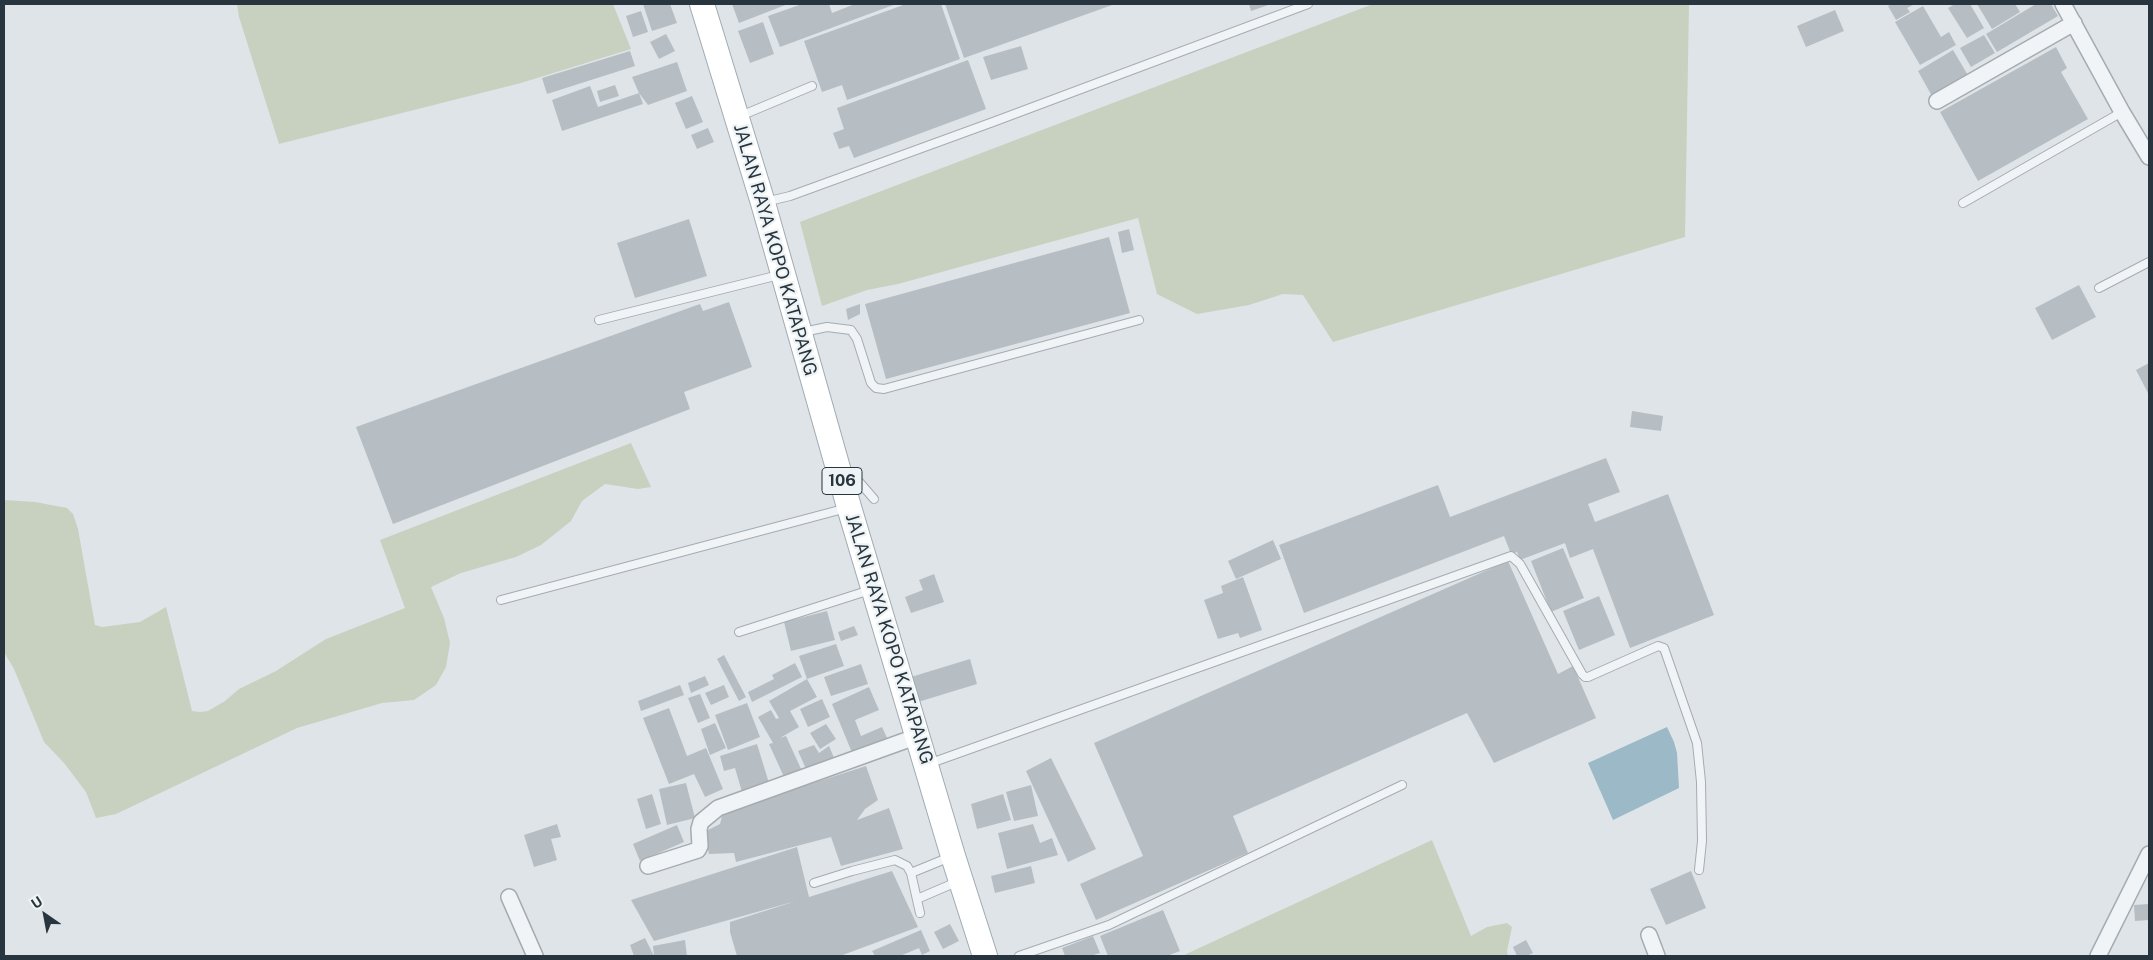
<!DOCTYPE html>
<html>
<head>
<meta charset="utf-8">
<style>
	body { margin:0 }
	#map { position:relative; width:2153px; height:960px; overflow:hidden; background:#dfe4e8; font-family:"Public Sans",sans-serif }
	canvas { display:block }
	.frame { position:absolute; inset:0; border:5px solid #28353e; pointer-events:none }
	.north { position:absolute; left:20px; top:890px; width:50px; height:50px; -webkit-text-stroke:4px #eef3f5; paint-order:stroke; rotate:327deg; font-size:14px; font-weight:700; line-height:20px; text-align:center; color:#28353e }
	.north::after { content:''; display:block; margin:auto; width:18px; height:22px; background:#28353e; clip-path:polygon(50% 0,100% 100%,50% 72%,0 100%) }
</style>
</head>
<body>
<div id="map">
<canvas width="2153" height="960"></canvas>
<div class="frame"></div>
<div class="north">U</div>
</div>
<script>
const g = document.querySelector('canvas').getContext('2d');
g.lineJoin = 'round';
function fill(path, color) {
  g.fillStyle = color;
  g.fill(path, 'evenodd');
}
function toPath(rows) {
  const path = new Path2D();
  for (const r of rows) {
    path.moveTo(r[0], r[1]);
    for (let i = 2; i < r.length; i += 2) path.lineTo(r[i], r[i + 1]);
  }
  return path;
}
function trace(path, color, width, dash) {
  g.strokeStyle = color;
  g.lineWidth = width;
  g.lineCap = dash ? 'butt' : 'round';
  g.setLineDash(dash || []);
  g.stroke(path);
}
function write(font, color, halo, rows, align = 'center') {
  g.font = font + ' "Public Sans",sans-serif';
  g.lineWidth = 4.5;
  g.setLineDash([]);
  g.textBaseline = 'middle';
  g.strokeStyle = halo;
  g.fillStyle = color;
  for (const [text, x, y, turn = 0] of rows) {
    g.save();
    g.translate(x, y);
    g.rotate((+turn || 0) * Math.PI / 180);
    g.textAlign = isNaN(turn) ? turn : align;
    if (halo) g.strokeText(text, 0, 0);
    g.fillText(text, 0, 0);
    g.restore();
  }
}
fill(toPath([
	[237,4,613,4,631,49,521,83,279,144,239,17],
	[1373,4,1689,4,1685,237,1333,342,1303,295,1283,294,1249,305,1197,314,1157,294,1138,218,898,284,867,290,822,306,800,222],
	[631,443,651,487,638,489,605,484,582,501,571,521,541,545,516,557,461,573,431,587,444,618,450,643,446,667,436,685,414,700,382,703,297,728,116,814,96,818,86,792,64,763,44,742,14,669,4,652,4,500,35,502,67,508,73,514,78,529,95,625,102,627,140,622,166,607,192,711,200,712,208,711,225,701,239,689,276,671,326,639,405,608,380,540],
	[1432,840,1471,936,1487,927,1507,923,1512,927,1507,951,1508,956,1182,956]
]), '#c8d1c0');
fill(toPath([
	[1667,727,1674,742,1677,753,1679,788,1613,820,1588,763]
]), '#9bb9c7');
fill(toPath([
	[643,4,670,4,677,23,652,31],
	[732,4,788,4,739,23],
	[802,4,829,4,832,13,855,4,896,4,780,47,768,16],
	[906,4,941,4,960,59,847,100,842,85,822,92,804,41],
	[945,4,1115,4,964,58],
	[1249,4,1271,4,1251,11],
	[1892,4,1915,4,1907,8,1910,12,1896,20,1888,6],
	[1955,4,1970,4,1984,28,1967,38,1948,8],
	[1977,4,2015,4,2020,12,1992,29],
	[2036,4,2051,4,2058,16,1997,52,1986,34],
	[1923,6,1941,37,1949,32,1956,45,1920,65,1895,22],
	[1835,10,1844,31,1806,47,1797,26],
	[641,11,648,32,633,37,626,16],
	[763,22,774,54,750,63,738,31],
	[666,34,675,51,659,59,650,42],
	[1984,35,1995,53,1971,67,1960,48],
	[1021,46,1028,69,991,80,983,57],
	[2056,47,2067,68,2061,72,2088,119,1978,181,1940,112],
	[1953,50,1969,77,1933,98,1918,71],
	[630,51,635,66,547,94,542,78],
	[968,60,986,109,854,158,849,146,839,149,833,133,844,129,837,108],
	[677,62,687,91,648,105,639,93,632,77],
	[615,85,619,96,600,102,597,91],
	[590,86,598,107,639,93,643,104,562,131,552,100],
	[692,96,703,122,686,129,675,103],
	[708,128,714,142,697,149,691,135],
	[689,219,707,276,635,298,617,243],
	[1129,229,1134,250,1122,253,1118,232],
	[1109,237,1130,313,886,379,865,304],
	[2079,285,2096,317,2052,340,2035,308],
	[729,302,752,367,684,392,690,409,393,524,356,427,700,304,703,311],
	[860,304,860,314,848,320,846,309],
	[2149,363,2149,395,2136,370],
	[1632,411,1663,416,1661,431,1630,427],
	[1606,458,1620,492,1588,504,1595,522,1668,494,1714,615,1630,648,1593,549,1570,558,1565,543,1520,560,1517,552,1511,554,1504,536,1304,613,1279,545,1438,485,1450,517],
	[1273,540,1281,559,1236,579,1228,561],
	[1563,548,1584,598,1551,612,1531,561],
	[1508,561,1558,674,1573,666,1596,718,1494,763,1467,713,1233,816,1248,853,1096,920,1080,884,1143,856,1094,743],
	[934,574,944,602,911,613,905,597,923,590,919,580],
	[1243,577,1262,630,1240,638,1238,633,1218,639,1204,600,1223,593,1221,586],
	[1599,596,1615,635,1579,650,1563,611],
	[827,611,835,640,791,651,784,622],
	[854,626,858,635,841,641,838,632],
	[836,644,844,666,807,679,799,656],
	[724,655,746,697,739,701,717,659],
	[970,659,977,684,918,702,911,677],
	[795,663,802,677,752,702,748,692,774,679,772,675],
	[861,664,868,684,831,696,824,677],
	[705,676,709,685,691,693,688,683],
	[807,679,817,697,790,711,799,727,780,738,786,736,802,771,785,779,769,744,773,743,758,717,771,710,776,719,779,718,769,701],
	[680,685,684,695,641,711,638,701],
	[724,685,729,697,711,705,705,693],
	[869,687,879,710,855,720,861,736,882,727,888,740,853,755,832,704],
	[700,694,710,718,698,723,688,698],
	[822,699,830,717,808,727,800,709],
	[747,703,760,737,728,750,715,715],
	[669,708,687,756,706,748,723,789,705,797,694,774,669,784,643,718],
	[715,723,726,748,710,755,701,729],
	[826,724,836,739,820,749,810,733],
	[757,744,769,783,742,792,735,768,724,771,720,756],
	[814,745,819,753,829,746,835,760,807,771,798,751],
	[1051,758,1096,849,1068,862,1026,771],
	[866,766,878,800,865,809,857,820,889,808,903,849,841,866,831,837,736,862,734,853,709,854,704,832,720,824,723,812],
	[686,783,695,818,667,825,659,789],
	[1031,785,1038,816,1014,821,1006,792],
	[652,794,661,824,646,829,637,799],
	[1003,794,1011,820,977,829,971,804],
	[557,824,561,837,551,839,557,860,534,867,524,835],
	[1033,824,1040,843,1052,838,1058,855,1007,869,998,833],
	[677,825,684,842,640,861,633,844],
	[797,847,809,897,892,871,918,927,840,956,737,956,730,932,730,922,796,901,654,941,631,900],
	[1031,866,1035,883,995,893,991,876],
	[1691,871,1706,908,1666,925,1650,889],
	[2149,904,2149,920,2135,921,2134,905],
	[1163,910,1180,951,1167,956,1108,956,1100,936],
	[950,924,959,941,943,949,934,932],
	[921,930,930,951,922,955,919,948,900,956,875,956,872,951],
	[1093,936,1100,953,1090,956,1065,956,1062,948],
	[645,938,654,956,634,956,630,945],
	[685,940,687,956,654,956,653,946],
	[1526,940,1533,953,1527,956,1517,956,1513,947]
]), '#b6bec4');
const lane = toPath([
	[738,117,812,86],
	[765,202,790,196,993,122,1308,4],
	[1963,203,2122,112],
	[2099,288,2149,262],
	[599,320,779,275],
	[803,332,827,327,851,330,857,339,871,383,876,388,884,389,1139,320],
	[845,472,855,477,874,499],
	[501,600,847,508],
	[739,632,870,590],
	[928,764,1511,556,1520,564,1582,674,1585,677,1588,677,1658,646,1664,648,1697,743,1701,782,1702,841,1699,870],
	[911,873,920,913],
	[814,883,852,871,895,860,907,866,911,873,950,857],
	[917,899,959,881],
	[1019,956,1109,925,1402,785]
]);
const street = toPath([
	[2063,4,2122,112,2149,157],
	[1937,101,2074,23],
	[648,866,698,850,700,846,699,829,701,822,718,808,918,736],
	[509,897,535,956],
	[1649,935,1657,956],
	[2098,956,2149,854]
]);
const primary = toPath([
	[702,4,763,203,849,507,953,856,985,956]
]);
trace(lane, '#a4acb2', 10);
trace(street, '#a4acb2', 18);
trace(primary, '#9fabb3', 26);
trace(lane, '#f1f4f6', 8);
trace(street, '#f1f4f6', 15);
trace(primary, '#fff', 24);
for (const [x, y, w] of [
	[842,481,40]
]) {
  const box = new Path2D();
  box.roundRect(x - w / 2, y - 13.5, w, 27, 4);
  g.fillStyle = '#eef3f5';
  g.fill(box);
  trace(box, '#28353e', 1);
}
write('bold 16px', '#28353e', null, [
	["106",842,481]
]);
write('18px', '#28353e', '#eef3f5', [
	["JALAN RAYA KOPO KATAPANG",775,250,74],
	["JALAN RAYA KOPO KATAPANG",889,639,73]
]);
</script>
</body>
</html>
